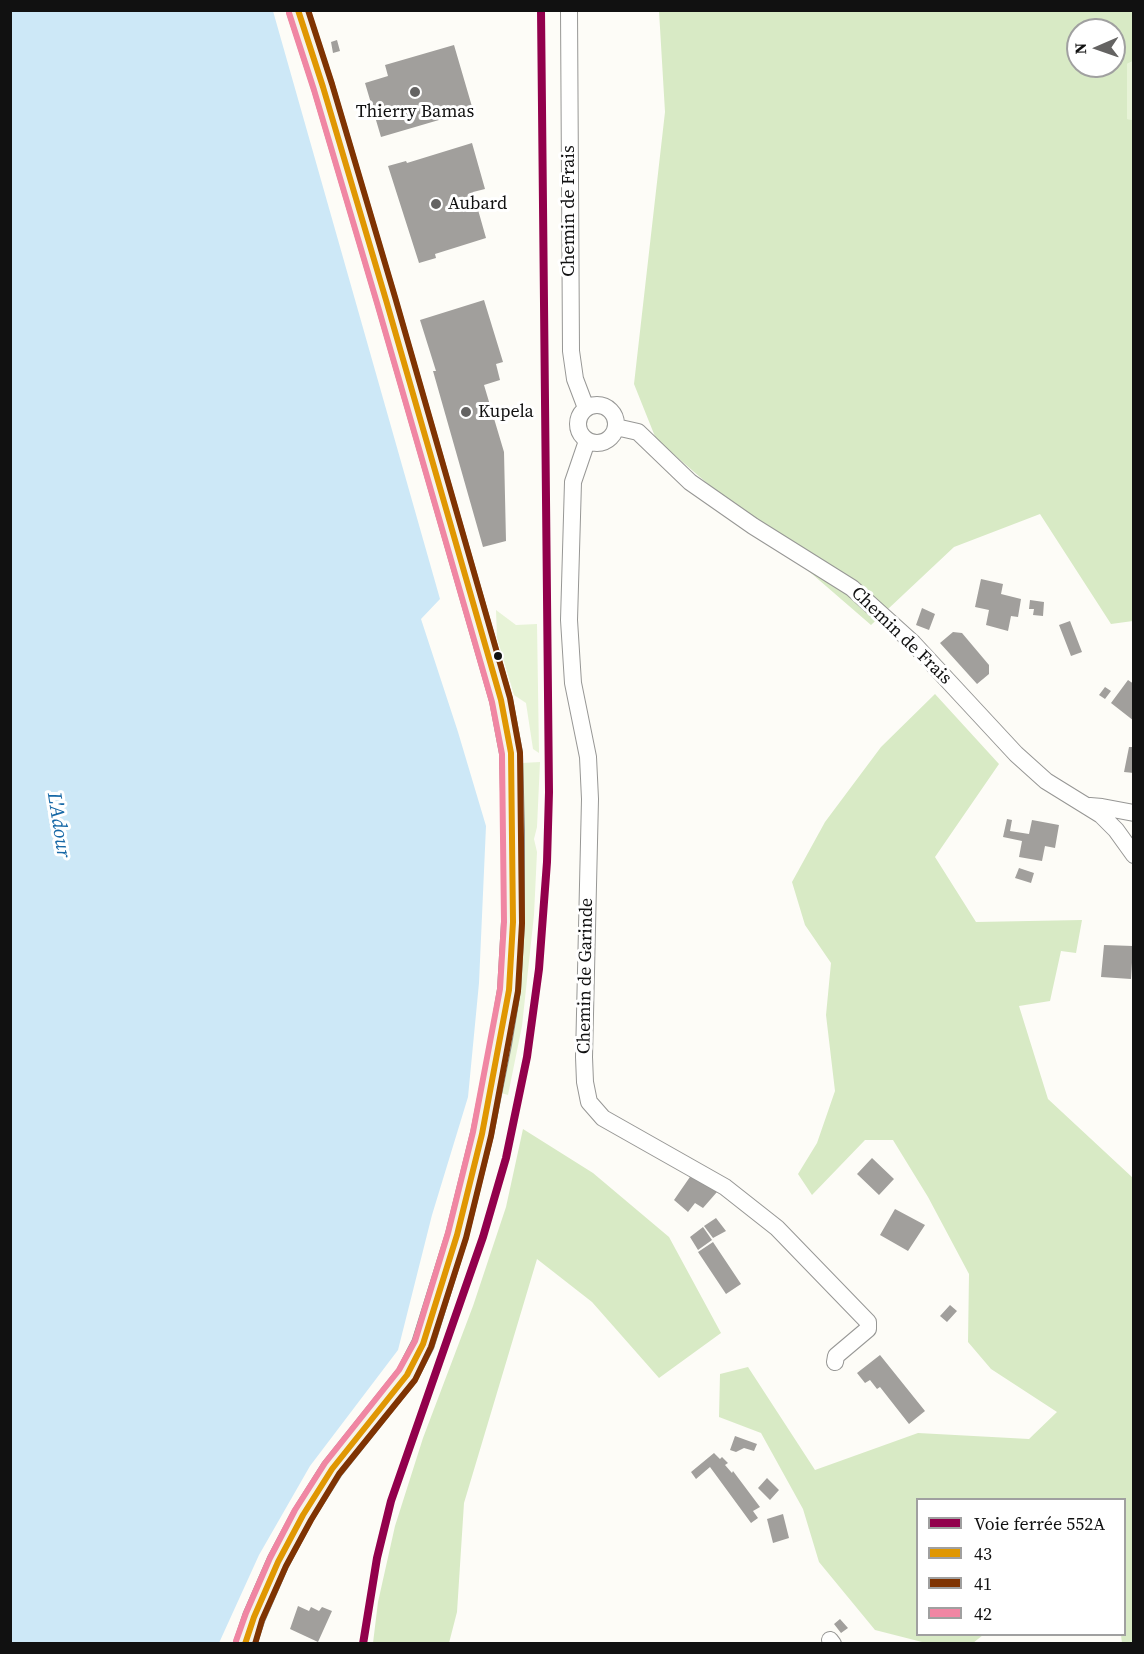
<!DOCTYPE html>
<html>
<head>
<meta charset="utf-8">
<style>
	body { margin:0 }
	#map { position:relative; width:1144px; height:1654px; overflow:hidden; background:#fdfcf7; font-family:"Source Serif 4",serif }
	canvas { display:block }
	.frame { position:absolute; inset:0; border:12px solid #111; pointer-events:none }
	.legend { position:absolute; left:916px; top:1498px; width:210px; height:138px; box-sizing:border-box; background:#fff; border:2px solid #a0a0a0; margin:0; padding:8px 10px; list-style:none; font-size:18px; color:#111 }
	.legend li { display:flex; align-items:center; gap:12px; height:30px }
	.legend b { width:30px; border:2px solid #a0a0a0 }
	.north { position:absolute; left:1066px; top:18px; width:60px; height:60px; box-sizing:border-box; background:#fff; border:2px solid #a0a0a0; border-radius:50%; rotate:268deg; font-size:16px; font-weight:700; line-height:24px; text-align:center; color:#111 }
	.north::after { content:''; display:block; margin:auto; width:21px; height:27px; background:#646362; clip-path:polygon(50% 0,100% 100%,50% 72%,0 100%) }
</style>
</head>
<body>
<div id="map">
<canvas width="1144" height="1654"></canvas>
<div class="frame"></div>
<ul class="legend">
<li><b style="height:8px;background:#92004c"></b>Voie ferrée 552A</li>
<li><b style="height:8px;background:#e09702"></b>43</li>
<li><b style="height:8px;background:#7f3302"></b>41</li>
<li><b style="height:8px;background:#f086a3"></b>42</li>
</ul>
<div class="north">N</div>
</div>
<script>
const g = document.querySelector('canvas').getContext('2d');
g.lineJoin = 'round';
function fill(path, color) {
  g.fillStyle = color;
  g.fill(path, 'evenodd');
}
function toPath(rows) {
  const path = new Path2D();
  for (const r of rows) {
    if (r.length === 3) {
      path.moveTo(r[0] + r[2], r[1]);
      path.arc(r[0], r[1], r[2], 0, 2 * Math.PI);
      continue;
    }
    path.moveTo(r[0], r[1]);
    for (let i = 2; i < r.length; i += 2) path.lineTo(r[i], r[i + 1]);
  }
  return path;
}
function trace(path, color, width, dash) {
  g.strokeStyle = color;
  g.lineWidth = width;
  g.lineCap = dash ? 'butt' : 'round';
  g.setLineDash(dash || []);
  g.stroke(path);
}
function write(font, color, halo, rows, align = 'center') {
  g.font = font + ' "Source Serif 4",serif';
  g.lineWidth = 6;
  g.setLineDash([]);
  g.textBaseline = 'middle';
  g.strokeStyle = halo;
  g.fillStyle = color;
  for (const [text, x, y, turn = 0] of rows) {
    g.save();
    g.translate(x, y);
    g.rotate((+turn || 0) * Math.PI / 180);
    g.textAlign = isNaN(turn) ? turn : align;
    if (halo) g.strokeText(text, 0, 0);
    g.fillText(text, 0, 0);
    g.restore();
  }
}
fill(toPath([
	[1133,61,1133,120,1127,119,1127,64],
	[496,610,516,625,537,624,539,753,533,749,526,703,514,695,497,638],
	[540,762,537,827,534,839,537,852,534,915,522,1026,508,1095,501,1093,522,763]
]), '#e7f3d7');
fill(toPath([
	[659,11,1133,11,1133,61,1127,64,1127,119,1134,120,1133,621,1111,624,1040,514,954,547,871,625,656,439,634,384,665,112],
	[1078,30,1114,30,1114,66,1078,66],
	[935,694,999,764,935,857,976,922,1082,920,1076,953,1061,951,1050,1001,1019,1006,1048,1099,1133,1178,1133,1643,1122,1643,1121,1635,1124,1634,1124,1500,918,1500,918,1634,983,1635,973,1643,926,1643,875,1630,819,1562,803,1509,761,1433,719,1417,720,1374,748,1367,815,1470,918,1433,1029,1439,1057,1412,991,1369,968,1342,969,1274,928,1197,893,1140,865,1140,812,1195,798,1174,817,1143,835,1091,826,1015,831,963,805,925,792,882,825,822,881,747],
	[523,1129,593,1173,669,1237,721,1333,659,1378,592,1302,537,1259,464,1503,457,1612,449,1643,373,1643,378,1602,395,1526,423,1438,473,1306,506,1207]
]), '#d8eac5');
fill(toPath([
	[11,10,273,11,440,599,421,619,458,732,486,826,479,983,468,1097,432,1215,398,1350,310,1466,259,1555,219,1643,11,1643]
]), '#cde8f7');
fill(toPath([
	[337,40,340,51,333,53,331,42],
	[454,45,473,110,381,137,365,83,388,76,385,65],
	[472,143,485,189,473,192,486,238,435,254,436,258,419,263,388,166,406,161,407,163],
	[484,300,503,362,496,364,500,380,484,385,504,452,506,541,483,547,433,371,436,371,420,320],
	[981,579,1003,584,1001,594,1021,599,1018,617,1011,616,1008,631,986,625,989,610,975,607],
	[1030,600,1044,602,1043,616,1033,615,1034,609,1029,609],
	[922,608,935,614,929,630,916,625],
	[1070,621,1082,652,1071,656,1059,625],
	[953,632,962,633,989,665,989,674,977,684,940,643],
	[1128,680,1134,684,1134,721,1111,703],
	[1105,687,1111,691,1105,699,1099,695],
	[1129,747,1134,747,1134,773,1124,772],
	[1007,819,1012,820,1010,831,1029,834,1032,820,1059,825,1055,848,1045,846,1042,861,1019,857,1022,841,1003,837],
	[1019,868,1034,873,1031,883,1015,878],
	[1104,945,1133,946,1131,979,1101,977],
	[872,1158,894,1179,879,1195,857,1174],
	[692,1174,717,1192,703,1208,695,1203,688,1212,674,1200],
	[895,1209,925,1225,908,1251,880,1235],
	[716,1218,726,1231,713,1238,704,1226],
	[703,1227,712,1240,698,1250,690,1237],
	[713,1242,741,1284,726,1294,698,1252],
	[950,1305,957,1311,947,1322,940,1316],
	[880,1355,925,1411,909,1424,880,1387,877,1389,870,1380,865,1383,857,1373],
	[735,1436,757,1444,754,1451,744,1448,736,1452,730,1450],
	[714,1453,720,1459,722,1457,728,1463,725,1465,732,1473,733,1471,760,1507,753,1511,758,1518,751,1523,710,1467,696,1479,691,1472],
	[767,1478,779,1490,770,1500,758,1488],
	[783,1514,789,1538,773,1543,767,1519],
	[298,1606,309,1611,311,1607,319,1611,322,1607,332,1611,318,1642,290,1629],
	[840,1619,848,1628,841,1633,834,1624]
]), '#a19f9c');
const minor = toPath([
	[569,10,571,351,575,379,586,408],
	[597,424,19],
	[616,427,638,432,690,482,753,526,852,588,913,643,1016,754,1046,781,1101,815,1116,830,1134,855],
	[587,441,573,482,569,620,573,683,588,757,590,799,584,1057,585,1082,589,1102,603,1118,725,1187,777,1228,868,1322,868,1329,836,1356,835,1362],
	[1090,806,1102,807,1134,813],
	[830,1640,833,1644]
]);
const secondary = toPath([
	[245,1644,254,1617,278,1562,303,1515,332,1469,407,1375,423,1344,457,1235,482,1134,500,1044,509,990,513,922,513,831,511,753,501,700,386,300,323,87,298,10]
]);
trace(minor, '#979795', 18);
trace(secondary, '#8e8d8b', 24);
trace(minor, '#fffffe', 16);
trace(secondary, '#f6f4eb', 22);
trace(toPath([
	[245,1644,254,1617,278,1562,303,1515,332,1469,407,1375,423,1344,457,1235,482,1134,509,990,513,922,511,753,501,700,386,300,323,87,298,10]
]), '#e09702', 6);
trace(toPath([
	[255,1644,262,1620,286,1566,311,1520,339,1474,415,1380,431,1347,466,1238,491,1136,518,991,522,923,520,753,510,698,395,297,332,84,308,10]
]), '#7f3302', 6);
trace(toPath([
	[236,1641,246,1613,270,1558,295,1510,325,1463,399,1370,415,1341,448,1233,473,1132,500,989,504,922,502,754,492,702,377,303,314,90,289,13]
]), '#f086a3', 6);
trace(toPath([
	[363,1644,377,1558,391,1501,483,1237,506,1158,527,1057,539,969,547,862,549,792,541,10]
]), '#92004c', 8);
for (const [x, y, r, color] of [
	[415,92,6,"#646362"],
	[436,204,6,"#646362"],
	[466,412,6,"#646362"],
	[498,656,5,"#111"]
]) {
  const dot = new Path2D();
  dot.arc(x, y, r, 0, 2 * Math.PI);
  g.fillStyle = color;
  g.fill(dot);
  trace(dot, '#fff', 2);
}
write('18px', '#111', '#fff', [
	["Thierry Bamas",415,112,"center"],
	["Aubard",448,204],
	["Kupela",478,412]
], 'left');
write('18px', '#111', '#fff', [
	["Chemin de Frais",569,211,-90],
	["Chemin de Frais",901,636,44],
	["Chemin de Garinde",586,976,-89]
]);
write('italic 20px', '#1768a6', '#fff', [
	["L'Adour",58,825,81]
]);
</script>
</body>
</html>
